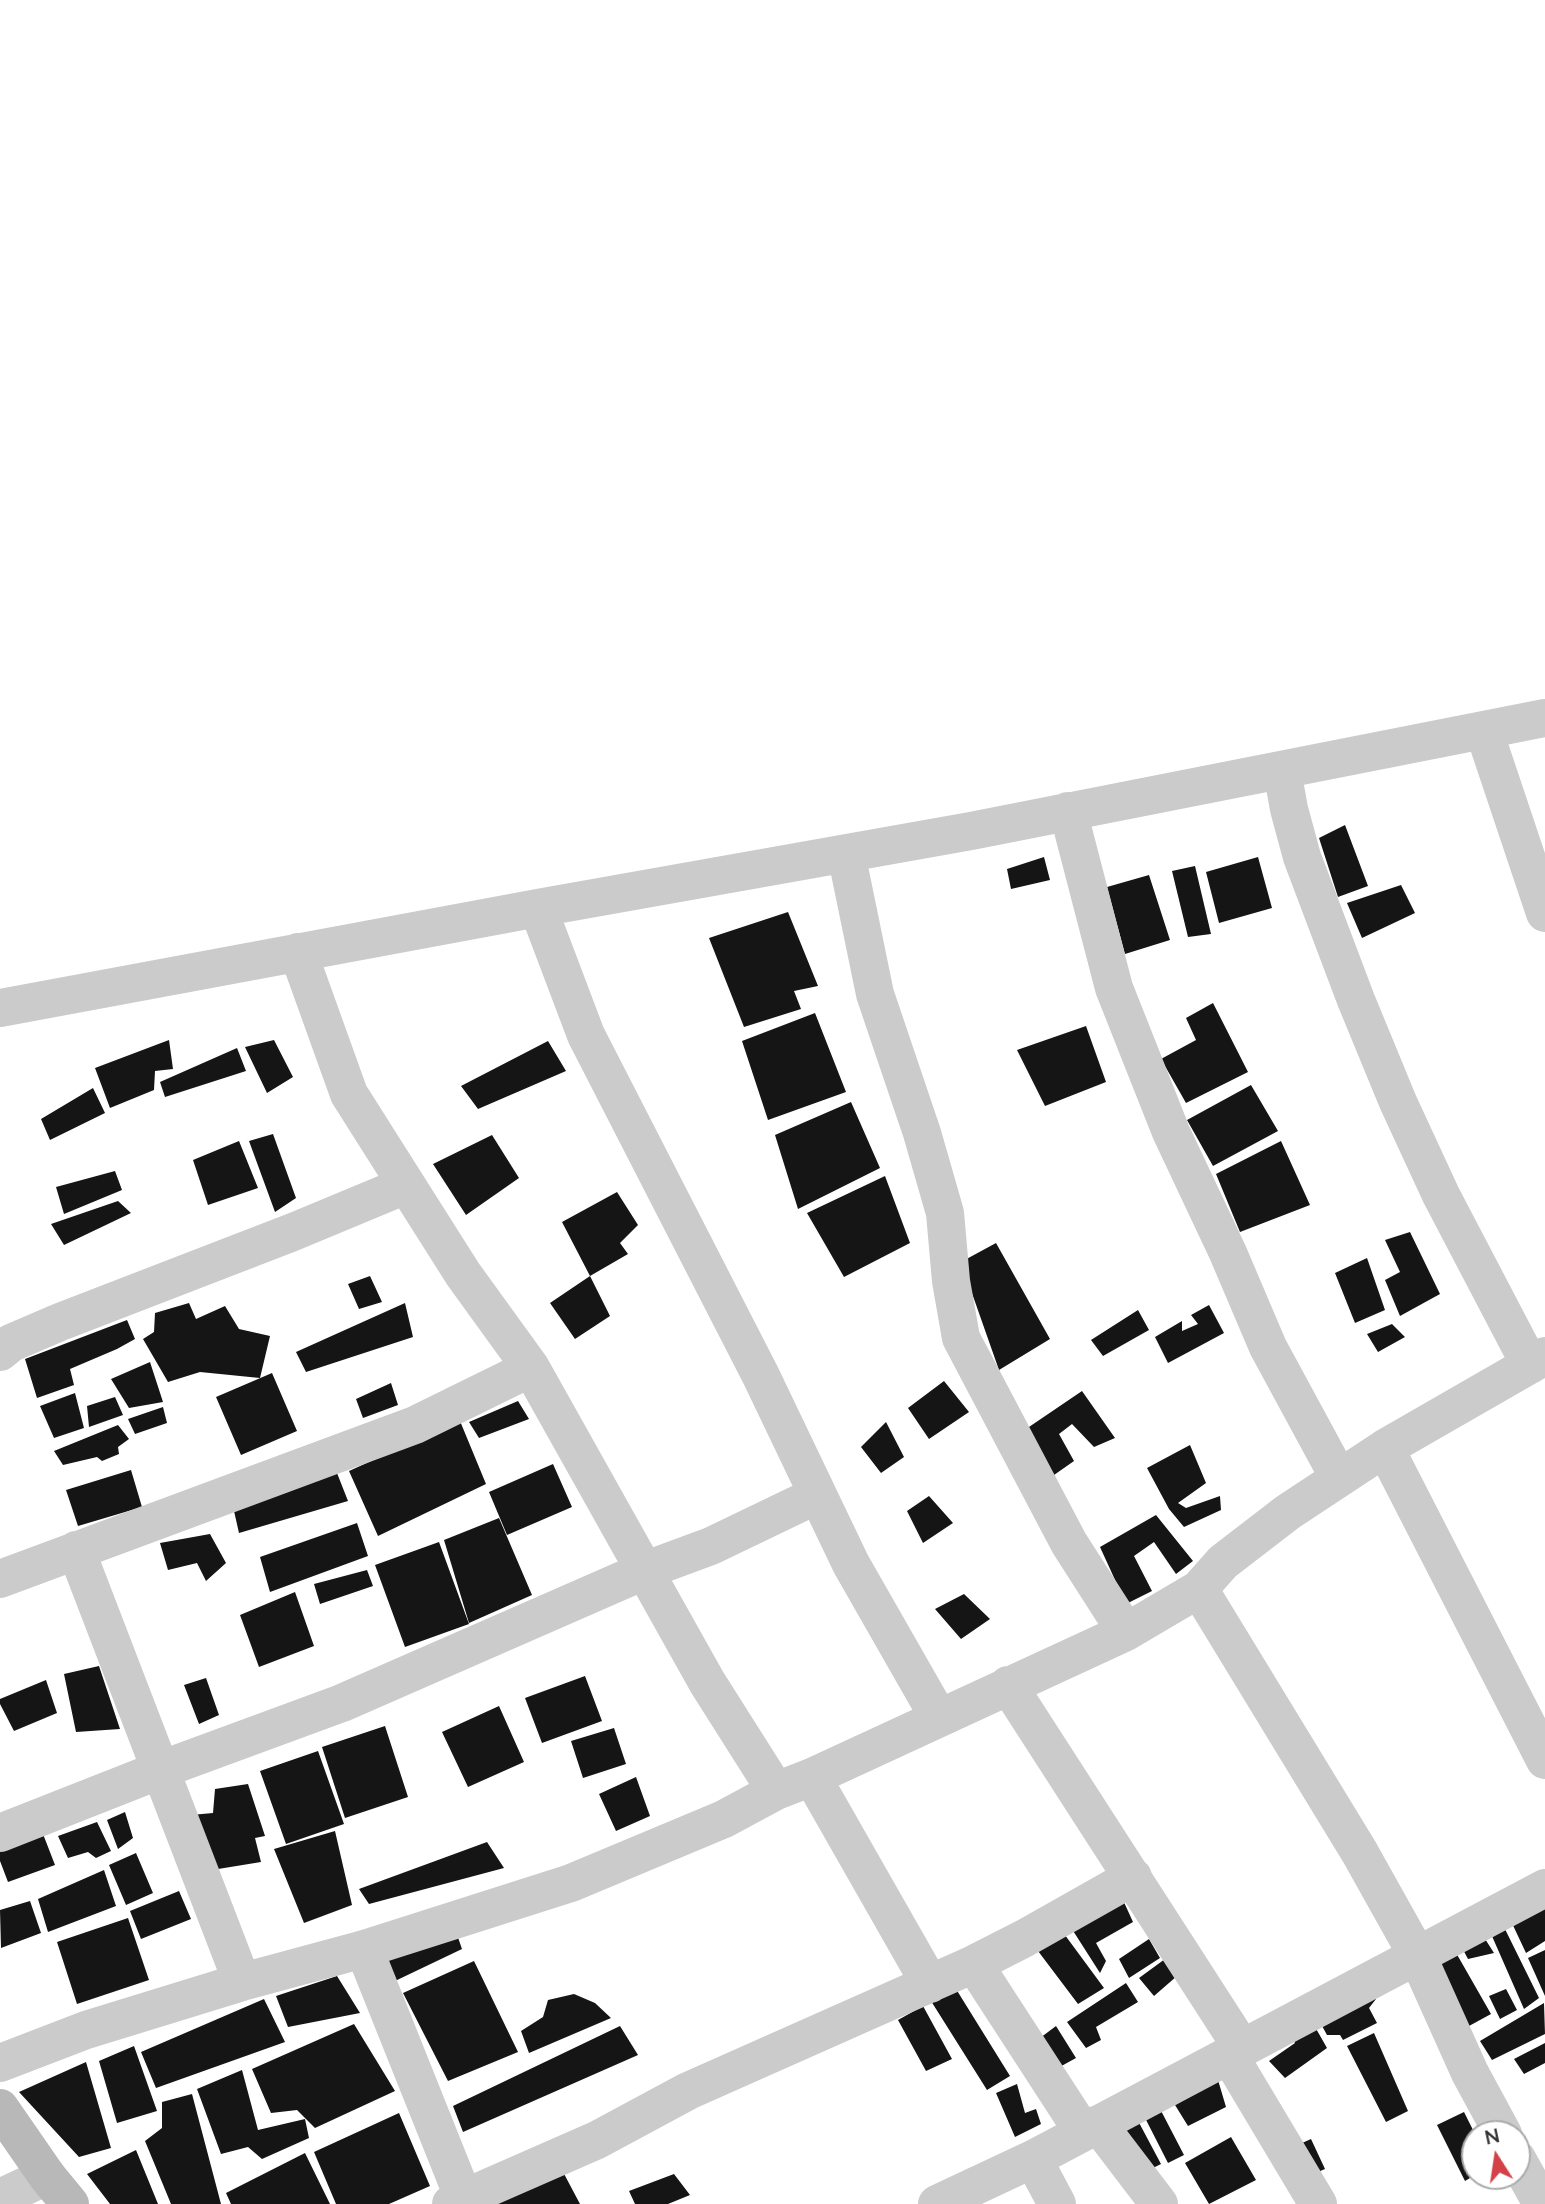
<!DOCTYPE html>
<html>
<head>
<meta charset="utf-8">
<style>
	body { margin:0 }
	#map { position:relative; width:1545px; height:2204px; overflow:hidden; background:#fff; font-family:Lato,sans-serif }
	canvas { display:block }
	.north { position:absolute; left:1461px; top:2120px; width:70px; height:70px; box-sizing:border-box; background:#fff; border:2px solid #ababab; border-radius:50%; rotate:348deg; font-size:19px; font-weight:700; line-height:28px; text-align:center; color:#2e2e2e }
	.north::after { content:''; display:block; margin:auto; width:24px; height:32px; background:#d44149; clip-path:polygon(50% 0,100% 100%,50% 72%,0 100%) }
</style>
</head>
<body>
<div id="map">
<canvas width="1545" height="2204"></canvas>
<div class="north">N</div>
</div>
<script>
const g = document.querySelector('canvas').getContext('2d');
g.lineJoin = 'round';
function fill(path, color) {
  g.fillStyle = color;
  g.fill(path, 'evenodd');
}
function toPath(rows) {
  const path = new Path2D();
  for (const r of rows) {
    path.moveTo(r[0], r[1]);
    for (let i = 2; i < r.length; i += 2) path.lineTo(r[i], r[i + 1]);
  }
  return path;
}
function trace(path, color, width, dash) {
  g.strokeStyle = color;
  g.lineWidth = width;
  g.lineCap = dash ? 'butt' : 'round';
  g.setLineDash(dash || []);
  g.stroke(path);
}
fill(toPath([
	[1345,825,1368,886,1338,897,1319,838],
	[1044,857,1050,880,1011,889,1007,869],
	[1258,857,1272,908,1219,923,1206,872],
	[1195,866,1211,934,1188,937,1172,871],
	[1149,875,1170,940,1125,954,1107,887],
	[1401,885,1415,913,1362,938,1347,903],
	[788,912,818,986,794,991,801,1009,744,1027,709,938],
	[1213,1003,1248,1072,1186,1103,1161,1059,1196,1040,1186,1018],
	[815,1013,846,1092,768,1120,742,1041],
	[1086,1026,1106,1082,1045,1106,1017,1050],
	[169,1040,173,1069,155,1071,154,1090,110,1108,95,1068],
	[274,1040,293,1077,267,1093,245,1047],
	[548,1041,566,1071,478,1109,461,1086],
	[237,1048,246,1071,165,1097,160,1082],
	[1251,1085,1278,1131,1213,1166,1187,1120],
	[93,1088,105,1113,50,1140,41,1119],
	[851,1102,880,1168,798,1209,775,1135],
	[273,1134,296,1198,275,1212,249,1141],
	[492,1135,519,1178,466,1215,433,1164],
	[239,1141,258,1188,208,1205,193,1160],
	[1281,1141,1310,1205,1240,1232,1216,1174],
	[115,1171,122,1190,64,1214,56,1187],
	[885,1176,910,1243,844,1277,807,1213],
	[617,1192,638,1225,620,1243,628,1254,590,1276,610,1316,575,1339,550,1303,590,1276,562,1222],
	[118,1201,131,1213,64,1245,51,1224],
	[1410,1232,1440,1294,1400,1316,1385,1280,1400,1272,1385,1240],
	[996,1243,1050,1339,999,1370,961,1262],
	[1367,1258,1385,1310,1355,1323,1335,1273],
	[370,1276,382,1302,359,1309,348,1284],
	[189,1303,196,1319,225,1306,239,1329,270,1336,260,1378,200,1372,168,1382,143,1339,154,1332,155,1313],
	[405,1303,413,1337,306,1372,296,1352],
	[1209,1305,1224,1333,1168,1363,1155,1337,1182,1321,1182,1331,1198,1324,1191,1315],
	[1138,1310,1149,1330,1103,1356,1091,1340],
	[127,1320,135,1339,117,1349,70,1369,74,1385,37,1398,25,1359],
	[1392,1324,1405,1337,1378,1352,1367,1334],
	[150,1362,163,1402,129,1408,111,1379],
	[272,1373,297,1431,241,1455,216,1397],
	[944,1381,969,1412,929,1439,908,1408],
	[391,1383,398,1405,363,1418,356,1399],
	[1082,1391,1115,1438,1094,1447,1072,1424,1059,1434,1074,1461,1054,1475,1026,1429],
	[75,1393,84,1428,54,1438,40,1406],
	[115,1397,123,1415,89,1427,87,1406],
	[518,1401,529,1419,479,1438,469,1422],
	[163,1407,167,1423,135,1434,128,1419],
	[460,1421,486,1484,378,1536,349,1471],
	[886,1422,904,1457,881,1473,861,1447],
	[118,1425,129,1439,118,1447,119,1454,102,1461,97,1457,63,1465,54,1451],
	[1190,1445,1206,1483,1178,1503,1186,1508,1220,1496,1221,1510,1184,1527,1169,1509,1147,1468],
	[553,1464,572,1507,507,1535,489,1492],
	[131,1470,142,1507,78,1526,66,1490],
	[337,1473,348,1501,239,1533,234,1511],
	[929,1496,953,1523,923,1543,907,1511],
	[1156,1515,1193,1561,1176,1574,1154,1542,1134,1556,1152,1591,1126,1604,1100,1547],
	[499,1518,532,1595,469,1623,444,1540],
	[357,1523,368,1556,270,1592,260,1557],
	[210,1534,226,1563,206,1581,197,1563,168,1570,160,1543],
	[439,1542,469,1624,405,1647,375,1565],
	[367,1570,373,1586,320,1604,314,1584],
	[295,1592,314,1646,259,1667,240,1615],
	[964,1594,990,1619,961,1639,935,1609],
	[99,1666,120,1729,76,1732,64,1674],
	[585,1676,602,1721,542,1743,525,1698],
	[206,1678,219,1715,199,1724,184,1685],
	[46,1680,57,1713,14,1731,0,1704,0,1699],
	[499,1706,524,1762,468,1787,442,1732],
	[385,1726,408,1797,345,1818,322,1747],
	[614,1728,626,1764,583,1778,571,1741],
	[318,1751,344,1824,286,1844,260,1771],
	[636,1777,650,1816,616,1831,599,1794],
	[248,1784,265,1836,255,1838,261,1862,212,1870,191,1815,213,1813,215,1789],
	[125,1812,133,1838,118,1849,107,1820],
	[97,1822,111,1851,96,1858,88,1852,68,1858,58,1836],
	[335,1831,352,1905,304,1923,274,1849],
	[43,1834,55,1865,8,1882,0,1861,0,1850],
	[487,1842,504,1868,369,1904,359,1889],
	[136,1853,153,1893,126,1905,109,1865],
	[104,1870,116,1906,48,1932,38,1899],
	[179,1891,191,1919,141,1939,130,1911],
	[1123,1900,1133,1922,1096,1943,1106,1961,1100,1973,1070,1926],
	[30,1901,41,1933,1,1948,0,1910],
	[1545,1902,1545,1941,1526,1953,1510,1919],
	[128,1918,149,1980,77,2004,57,1942],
	[1501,1921,1539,1998,1524,2009,1488,1927],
	[454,1926,462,1949,395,1981,386,1954],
	[1062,1931,1104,1988,1078,2004,1038,1951],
	[1480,1931,1494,1953,1468,1959,1459,1942],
	[1149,1939,1160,1958,1129,1978,1119,1959],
	[1545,1950,1545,1996,1528,1958],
	[1455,1951,1491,2014,1469,2026,1439,1964],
	[1165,1959,1177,1976,1154,1996,1139,1978],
	[474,1961,518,2052,448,2081,403,1993],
	[337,1976,360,2013,288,2027,276,1996],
	[1126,1983,1138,2002,1096,2027,1101,2040,1086,2048,1067,2022],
	[1372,1987,1376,1999,1369,2008,1377,2023,1343,2040,1340,2035,1327,2035,1316,2015],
	[956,1989,1010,2076,987,2090,931,2001],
	[1506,1989,1517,2010,1500,2019,1489,1996],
	[574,1994,595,2003,611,2018,529,2053,521,2031,543,2017,548,2000],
	[264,1999,285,2042,156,2088,141,2052],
	[1544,2003,1545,2034,1492,2060,1480,2041],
	[923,2006,952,2059,926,2071,898,2020],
	[1310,2018,1327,2048,1285,2078,1269,2061,1295,2043,1288,2030],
	[354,2024,395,2091,315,2128,297,2110,271,2113,252,2069],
	[620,2026,638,2055,463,2132,453,2106],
	[1056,2026,1076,2058,1056,2069,1036,2041],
	[1374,2033,1408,2111,1386,2122,1347,2046],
	[1545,2043,1545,2063,1524,2074,1514,2059],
	[134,2046,157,2111,117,2123,99,2061],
	[86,2062,111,2148,79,2157,19,2092],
	[242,2070,258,2130,305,2119,309,2138,262,2159,248,2147,221,2154,197,2089],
	[1218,2080,1226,2107,1188,2126,1175,2105],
	[1017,2084,1025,2113,1036,2109,1041,2124,1015,2137,996,2093],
	[192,2094,221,2204,171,2204,145,2141,162,2128,162,2102],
	[1157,2103,1184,2155,1168,2163,1141,2110],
	[1464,2112,1475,2134,1475,2175,1465,2181,1437,2125],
	[399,2113,430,2186,389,2204,336,2204,314,2152],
	[1136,2117,1161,2164,1145,2172,1119,2125],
	[1231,2137,1256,2180,1209,2204,1185,2163],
	[1311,2139,1325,2169,1304,2178,1291,2148],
	[136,2150,158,2204,110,2204,87,2174],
	[305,2153,330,2204,231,2204,226,2193],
	[562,2170,580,2204,488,2204],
	[674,2174,690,2195,668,2204,635,2204,629,2191]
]), '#151515');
trace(toPath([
	[1484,731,1545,913],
	[1282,770,1289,809,1302,857,1356,1000,1398,1102,1441,1195,1530,1365],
	[1068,811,1114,988,1171,1132,1228,1253,1268,1347,1339,1478],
	[846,853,875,994,922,1133,945,1213,951,1281,961,1338,1069,1543,1126,1632],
	[538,908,586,1035,761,1376,851,1564,939,1718],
	[298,952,349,1094,463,1274,531,1368,707,1682,776,1791],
	[0,1008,538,908,971,831,1545,718],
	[0,1352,11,1343,60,1322,293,1232,406,1185],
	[1385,1448,1545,1760],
	[76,1550,242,1982],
	[0,1579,415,1425,531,1368],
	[1199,1589,1360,1853,1417,1955,1470,2073,1503,2134],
	[1008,1685,1242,2048],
	[812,1777,930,1984],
	[0,1833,160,1770,342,1703,646,1570,711,1546,817,1495],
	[364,1949,466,2204],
	[974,1964,1083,2132],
	[1229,2055,1318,2204],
	[0,2063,86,2030,242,1982,364,1949,571,1883,724,1819,776,1791,812,1777,1126,1632,1199,1589,1223,1562,1288,1512,1385,1448,1545,1356],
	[1098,2124,1159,2204],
	[1033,2159,1057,2204],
	[1517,2159,1542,2204],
	[0,2198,47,2176],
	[451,2204,597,2140,688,2091,974,1964,1025,1938,1133,1877],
	[937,2204,1033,2159,1545,1888]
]), '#cbcbcb', 38);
trace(toPath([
	[0,2108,47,2176,70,2204]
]), '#b8b8b8', 38);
</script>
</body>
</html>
